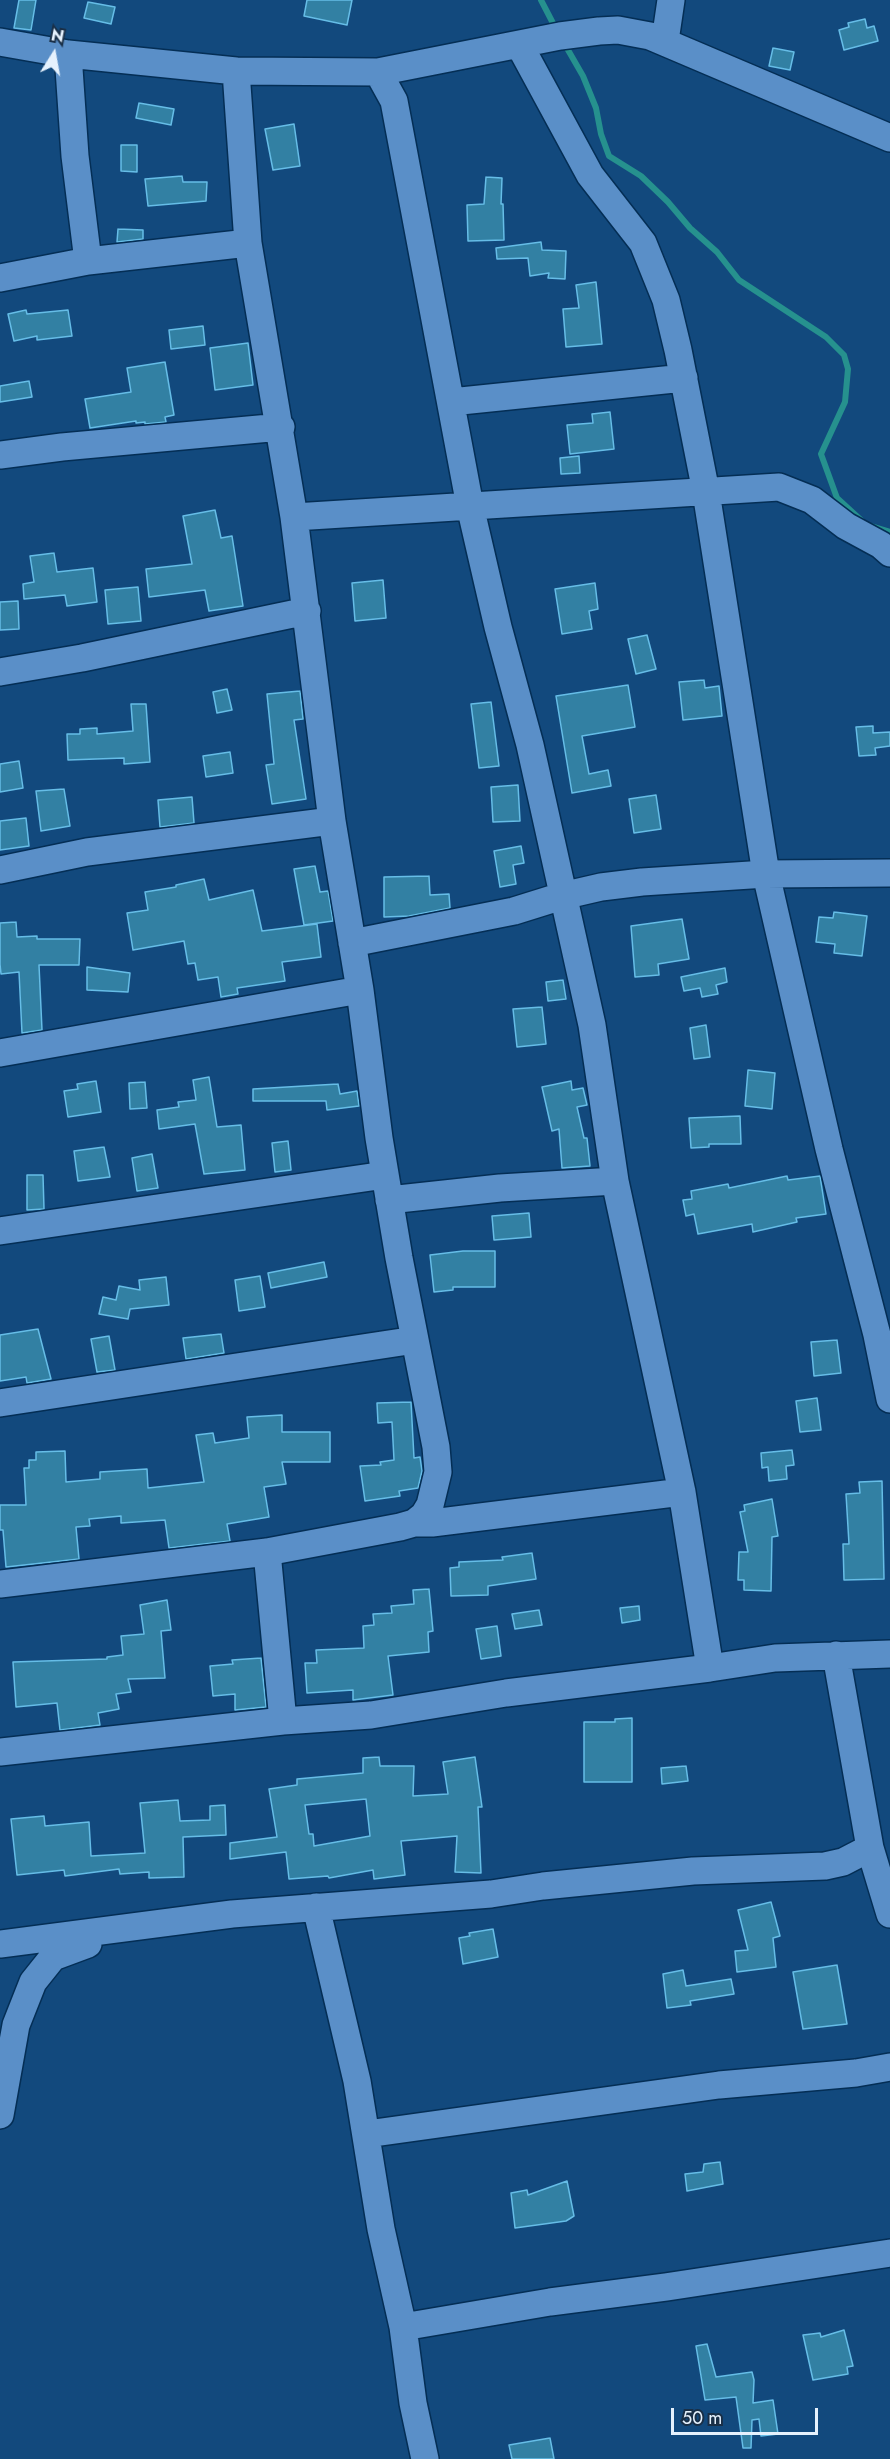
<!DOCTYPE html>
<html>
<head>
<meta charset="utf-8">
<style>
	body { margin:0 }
	#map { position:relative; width:890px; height:2459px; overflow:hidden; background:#12497d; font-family:Jost,sans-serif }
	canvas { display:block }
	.north { position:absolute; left:24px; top:24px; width:60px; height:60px; -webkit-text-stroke:4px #192f47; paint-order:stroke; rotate:11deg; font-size:16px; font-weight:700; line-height:24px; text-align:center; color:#e5f1fd }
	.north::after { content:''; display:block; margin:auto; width:21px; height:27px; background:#e5f1fd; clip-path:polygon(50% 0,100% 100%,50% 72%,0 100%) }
	.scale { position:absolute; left:671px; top:2408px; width:147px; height:27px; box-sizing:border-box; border:3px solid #e5f1fd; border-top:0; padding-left:8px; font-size:18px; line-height:21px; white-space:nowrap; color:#e5f1fd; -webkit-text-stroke:4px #192f47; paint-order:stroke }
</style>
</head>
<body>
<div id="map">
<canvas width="890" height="2459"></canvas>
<div class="north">N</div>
<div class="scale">50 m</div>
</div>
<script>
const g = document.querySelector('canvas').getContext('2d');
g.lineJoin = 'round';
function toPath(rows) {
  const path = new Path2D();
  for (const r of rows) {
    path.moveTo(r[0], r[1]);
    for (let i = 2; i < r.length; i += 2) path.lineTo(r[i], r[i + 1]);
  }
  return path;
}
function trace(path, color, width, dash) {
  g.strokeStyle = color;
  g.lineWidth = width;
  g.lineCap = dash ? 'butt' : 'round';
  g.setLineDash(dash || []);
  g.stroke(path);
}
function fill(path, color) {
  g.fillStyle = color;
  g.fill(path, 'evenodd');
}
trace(toPath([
	[541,0,556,29],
	[564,43,583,76,596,108,601,134,609,156,641,176,668,202,690,228,717,252,739,280,826,337,844,355,848,369,845,402,821,454,837,498,862,521],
	[871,526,890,532]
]), '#26918e', 6);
const building = toPath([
	[19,0,36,0,31,30,14,28,19,0],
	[307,0,352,0,347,25,304,16,307,0],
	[88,2,115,7,111,24,84,18,88,2],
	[865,19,867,28,874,26,878,41,844,50,839,30,849,27,848,23,865,19],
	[773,48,794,52,790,70,769,66,773,48],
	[139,103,174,109,171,125,136,118,139,103],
	[294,124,300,166,273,170,265,129,294,124],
	[121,145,137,145,137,172,121,171,121,145],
	[182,176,183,182,207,182,206,201,148,206,145,179,182,176],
	[486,177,502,178,501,204,503,204,504,240,468,241,467,205,484,204,486,177],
	[118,229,143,230,143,239,117,242,118,229],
	[541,242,542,250,566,251,565,279,548,278,549,273,530,276,528,258,497,259,496,248,541,242],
	[596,282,602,344,566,347,563,309,579,308,576,285,596,282],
	[26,310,27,314,68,310,72,336,37,340,37,336,14,341,8,314,26,310],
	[203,326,205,345,171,349,169,330,203,326],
	[248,343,253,385,215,390,210,348,248,343],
	[165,362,174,415,165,417,166,422,145,424,145,422,136,423,136,421,90,428,85,399,131,392,127,368,165,362],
	[29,381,32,397,0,402,0,386,29,381],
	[610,412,614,449,570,454,567,425,593,423,592,414,610,412],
	[579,456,580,473,561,474,560,458,579,456],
	[215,510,221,538,232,536,243,606,209,611,205,590,149,597,146,569,192,564,183,516,215,510],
	[54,553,57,572,93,568,97,602,67,606,65,595,24,599,23,584,34,582,30,556,54,553],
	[383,580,386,618,355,621,352,583,383,580],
	[595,583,598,609,589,611,592,629,562,634,555,589,595,583],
	[138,587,141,621,108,624,105,590,138,587],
	[18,601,19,629,0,630,0,602,18,601],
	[647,635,656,669,636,674,628,639,647,635],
	[704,680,705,688,719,686,722,716,683,720,679,682,704,680],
	[628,685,635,727,582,736,589,774,608,770,611,786,572,793,556,696,628,685],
	[227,689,232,710,217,713,213,692,227,689],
	[300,691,303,719,294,720,306,799,272,804,266,765,274,764,267,694,300,691],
	[491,702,499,766,479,768,471,704,491,702],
	[131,704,146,704,150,762,124,764,124,758,68,760,67,734,80,734,80,729,97,728,97,734,133,731,131,704],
	[873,726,873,733,890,732,890,746,875,748,876,755,859,756,856,727,873,726],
	[230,752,233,773,206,777,203,756,230,752],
	[19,761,23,788,0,792,0,764,19,761],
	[518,785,520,821,493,822,491,787,518,785],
	[64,789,70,826,41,831,36,791,64,789],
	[656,795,661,829,634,833,629,799,656,795],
	[192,797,194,823,160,827,158,800,192,797],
	[26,818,29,846,0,850,0,821,26,818],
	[521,846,524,863,513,865,516,884,500,887,494,851,521,846],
	[315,866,320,892,328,891,333,921,304,925,294,869,315,866],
	[429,876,430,895,449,894,450,908,409,916,384,917,384,877,429,876],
	[204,879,209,900,253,890,262,931,317,924,321,957,282,962,285,981,237,988,238,994,221,997,218,977,198,980,195,963,188,964,184,941,133,950,127,913,148,910,145,892,176,887,176,885,204,879],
	[834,912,867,916,862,956,834,953,835,944,816,942,819,917,833,918,834,912],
	[682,919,689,959,658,964,659,975,635,977,631,926,682,919],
	[16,922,17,937,37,936,37,939,80,939,79,965,39,965,42,1030,22,1033,19,972,1,974,0,964,0,923,16,922],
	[87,967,130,973,128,992,87,990,87,967],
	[725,968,727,982,716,985,718,994,702,997,700,988,684,991,681,977,725,968],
	[563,980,566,999,548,1001,546,982,563,980],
	[542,1007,546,1044,517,1047,513,1009,542,1007],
	[706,1025,710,1057,694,1059,690,1028,706,1025],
	[748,1070,775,1073,772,1109,745,1106,748,1070],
	[209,1077,217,1127,241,1125,245,1170,204,1174,195,1124,159,1129,157,1110,179,1107,178,1102,196,1100,193,1080,209,1077],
	[96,1081,101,1112,68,1117,64,1091,78,1089,77,1084,96,1081],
	[571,1081,572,1090,583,1088,587,1105,577,1107,584,1138,587,1138,590,1166,562,1168,559,1129,552,1131,542,1087,571,1081],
	[145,1082,147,1108,130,1109,129,1083,145,1082],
	[338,1084,340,1094,357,1091,359,1106,327,1110,326,1101,253,1101,253,1089,338,1084],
	[740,1116,741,1144,709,1144,709,1147,691,1148,689,1118,740,1116],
	[288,1141,291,1170,275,1172,272,1143,288,1141],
	[104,1147,110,1177,78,1181,74,1151,104,1147],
	[152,1154,158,1188,137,1191,132,1158,152,1154],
	[27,1175,43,1175,44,1209,27,1210,27,1175],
	[787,1176,788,1180,820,1176,826,1214,796,1218,797,1222,753,1232,752,1224,698,1234,694,1214,686,1216,683,1200,692,1199,691,1191,728,1184,729,1188,787,1176],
	[529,1213,531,1237,494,1240,492,1216,529,1213],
	[495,1251,495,1287,453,1287,453,1290,434,1292,430,1255,463,1251,495,1251],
	[324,1262,327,1277,271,1288,268,1273,324,1262],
	[260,1276,265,1307,239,1311,235,1280,260,1276],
	[166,1277,169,1305,130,1309,128,1319,99,1314,103,1297,116,1300,119,1286,140,1290,139,1280,166,1277],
	[38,1329,51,1379,27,1383,26,1377,0,1381,0,1335,38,1329],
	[221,1334,224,1353,186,1359,183,1338,221,1334],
	[109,1336,115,1370,97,1372,91,1339,109,1336],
	[837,1340,841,1373,814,1376,811,1342,837,1340],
	[817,1398,821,1430,800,1432,796,1401,817,1398],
	[411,1402,414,1458,420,1457,422,1471,418,1488,399,1491,400,1496,365,1501,360,1466,381,1465,380,1462,394,1460,392,1422,378,1423,377,1403,411,1402],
	[282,1415,282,1432,330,1432,330,1462,282,1462,286,1484,264,1487,269,1517,227,1524,230,1541,169,1548,165,1520,121,1523,121,1516,89,1519,90,1526,76,1527,79,1559,6,1567,3,1530,0,1530,0,1505,26,1505,24,1468,29,1468,29,1460,36,1460,36,1452,65,1451,66,1482,100,1479,100,1472,147,1469,148,1488,204,1482,196,1435,213,1433,215,1443,249,1438,247,1417,282,1415],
	[792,1450,794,1465,786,1466,787,1479,769,1481,768,1467,762,1468,761,1453,792,1450],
	[882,1481,884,1579,844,1580,843,1544,849,1544,846,1494,860,1493,859,1482,882,1481],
	[772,1499,778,1536,772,1537,771,1591,744,1590,744,1580,738,1580,739,1552,748,1552,740,1512,745,1511,744,1505,772,1499],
	[532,1553,536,1579,488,1586,488,1595,451,1596,450,1568,459,1567,459,1562,503,1560,502,1557,532,1553],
	[429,1589,433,1631,428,1632,429,1652,388,1656,393,1695,353,1700,353,1690,307,1693,305,1663,317,1663,316,1650,364,1648,363,1626,374,1625,373,1614,392,1613,391,1606,414,1604,413,1590,429,1589],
	[167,1600,171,1630,161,1631,165,1678,128,1679,131,1692,116,1694,119,1709,98,1713,100,1725,60,1730,57,1703,16,1707,13,1662,107,1659,107,1657,123,1655,121,1636,144,1634,140,1605,167,1600],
	[639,1606,640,1620,622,1623,620,1608,639,1606],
	[539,1610,542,1625,515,1629,512,1614,539,1610],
	[497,1626,501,1656,481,1659,476,1629,497,1626],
	[261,1658,266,1707,235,1710,235,1694,213,1696,210,1666,233,1664,232,1660,261,1658],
	[632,1718,632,1782,584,1782,584,1722,615,1722,615,1719,632,1718],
	[379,1757,380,1766,414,1766,413,1796,448,1794,443,1762,475,1757,482,1807,478,1807,481,1873,455,1872,457,1836,401,1841,405,1875,374,1879,373,1870,329,1878,328,1876,289,1879,286,1852,230,1859,230,1843,277,1837,269,1789,297,1785,297,1779,363,1773,363,1758,379,1757],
	[366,1799,370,1836,314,1846,313,1834,309,1834,305,1805,366,1799],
	[686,1766,688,1781,662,1784,661,1768,686,1766],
	[178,1800,180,1821,210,1820,210,1806,225,1805,226,1835,183,1837,184,1877,149,1878,149,1872,120,1874,119,1869,65,1876,64,1870,17,1875,11,1819,44,1816,45,1826,89,1822,91,1856,145,1853,140,1803,178,1800],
	[771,1902,780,1936,773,1938,776,1967,737,1972,735,1951,748,1950,738,1910,771,1902],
	[493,1929,498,1957,463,1964,459,1938,470,1936,469,1933,493,1929],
	[837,1965,847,2024,803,2029,793,1972,837,1965],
	[683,1970,686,1986,731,1979,734,1994,690,2001,691,2005,667,2008,663,1974,683,1970],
	[720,2162,723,2184,687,2191,685,2174,703,2172,704,2164,720,2162],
	[567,2181,574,2216,566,2221,515,2228,511,2193,527,2190,528,2195,567,2181],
	[844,2330,853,2366,847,2367,848,2374,813,2380,803,2335,820,2333,821,2337,844,2330],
	[707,2344,716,2377,752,2372,754,2380,753,2403,773,2400,778,2434,761,2436,759,2419,752,2420,751,2448,743,2448,736,2397,705,2400,696,2346,707,2344],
	[550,2438,554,2459,512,2459,509,2445,550,2438]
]);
fill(building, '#3280a3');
trace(building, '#66bde7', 1.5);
const minor = toPath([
	[665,41,671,0],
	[0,42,68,54,236,71,248,243,294,517,332,821,360,990,379,1138,399,1258,436,1447,438,1472,430,1505,424,1515,414,1523,400,1527,267,1552,0,1584],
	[520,46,590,175,643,243,666,300,678,350,706,492,766,874,829,1149,877,1335,890,1399],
	[68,54,75,156,88,261],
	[236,71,378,72,394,101,470,506,498,627,530,745,592,1025,615,1181,682,1492,710,1668],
	[378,72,560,36,599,31,618,30,650,36,890,138],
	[0,278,88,261,248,243],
	[451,402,684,378],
	[0,455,62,447,281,427],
	[294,517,779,487,812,500,846,526,881,545,890,553],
	[0,672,82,658,307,611],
	[0,870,87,852,332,821],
	[352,943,514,911,562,896,601,887,642,882,766,874,890,873],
	[0,1053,360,990],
	[389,1200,500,1188,615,1181],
	[0,1231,385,1175],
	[0,1403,415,1340],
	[414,1523,432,1523,682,1492],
	[267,1552,283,1721],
	[836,1655,870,1848,890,1914],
	[0,1752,283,1721,371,1715,506,1693,710,1668,775,1658,890,1654],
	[316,1907,357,2081,381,2229,403,2327,413,2403,425,2459],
	[0,1944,232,1914,491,1894,543,1886,693,1871,825,1866,843,1862,870,1848],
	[0,2115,16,2025,33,1982,53,1957,88,1944],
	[367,2134,719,2085,856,2073,890,2067],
	[403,2327,550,2302,666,2287,890,2253]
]);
trace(minor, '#042e55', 30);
trace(minor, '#5a8fc8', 27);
</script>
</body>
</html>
